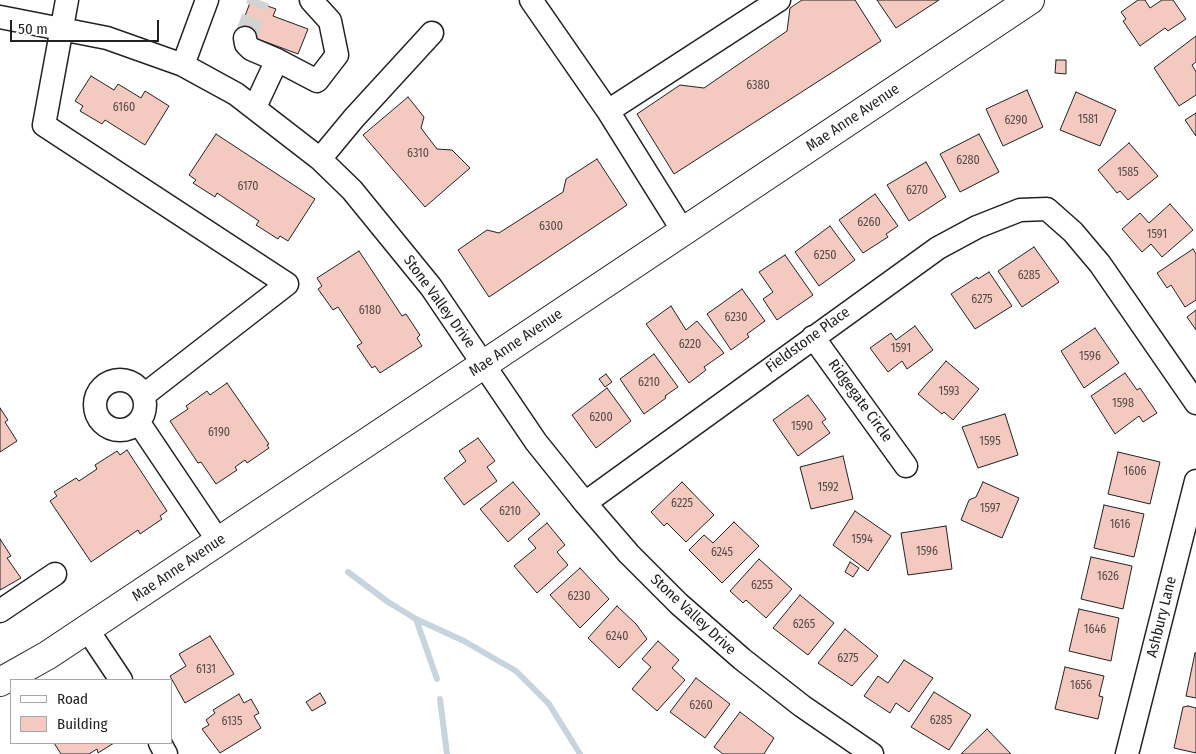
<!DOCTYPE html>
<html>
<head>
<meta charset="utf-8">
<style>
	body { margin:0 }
	#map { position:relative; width:1196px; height:754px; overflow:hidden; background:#fff; font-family:"Fira Sans Condensed",sans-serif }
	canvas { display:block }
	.legend { position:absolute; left:10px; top:679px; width:162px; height:65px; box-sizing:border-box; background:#fff; border:1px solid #a7a7a7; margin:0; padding:6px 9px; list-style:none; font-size:15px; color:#222 }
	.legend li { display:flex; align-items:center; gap:10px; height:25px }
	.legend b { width:25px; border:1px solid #a7a7a7 }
	.scale { position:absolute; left:10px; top:20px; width:149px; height:22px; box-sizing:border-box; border:2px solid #222; border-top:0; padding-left:6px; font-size:15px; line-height:18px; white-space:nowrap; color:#222; -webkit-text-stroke:4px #fff; paint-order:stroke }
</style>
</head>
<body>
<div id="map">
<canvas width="1196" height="754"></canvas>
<ul class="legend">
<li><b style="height:6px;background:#fff"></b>Road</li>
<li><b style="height:14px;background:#f3c9c0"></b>Building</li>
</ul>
<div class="scale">50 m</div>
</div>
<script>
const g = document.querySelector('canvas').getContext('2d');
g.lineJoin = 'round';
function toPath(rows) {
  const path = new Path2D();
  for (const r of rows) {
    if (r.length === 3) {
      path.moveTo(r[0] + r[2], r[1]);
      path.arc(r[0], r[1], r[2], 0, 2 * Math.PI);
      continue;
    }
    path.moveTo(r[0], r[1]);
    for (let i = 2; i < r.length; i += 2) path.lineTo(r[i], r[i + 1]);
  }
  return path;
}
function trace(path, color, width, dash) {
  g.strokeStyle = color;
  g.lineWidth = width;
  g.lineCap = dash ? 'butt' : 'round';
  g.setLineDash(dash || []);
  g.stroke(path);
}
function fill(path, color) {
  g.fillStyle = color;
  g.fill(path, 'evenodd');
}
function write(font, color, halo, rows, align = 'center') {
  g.font = font + ' "Fira Sans Condensed",sans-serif';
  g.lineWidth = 4;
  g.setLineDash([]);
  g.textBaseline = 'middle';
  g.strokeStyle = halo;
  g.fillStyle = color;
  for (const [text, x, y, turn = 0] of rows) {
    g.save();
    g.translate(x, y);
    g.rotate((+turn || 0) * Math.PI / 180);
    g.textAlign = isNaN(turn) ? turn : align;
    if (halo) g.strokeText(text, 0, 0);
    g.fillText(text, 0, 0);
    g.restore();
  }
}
trace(toPath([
	[348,572,388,602,416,619,437,679],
	[416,619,464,641,516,671,549,704,580,754],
	[440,699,447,754]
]), '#c7d3dd', 6);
const building = toPath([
	[251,0,276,9,273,16,308,29,298,54,239,32,251,0],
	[802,0,855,0,881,41,674,174,637,114,680,85,704,88,787,31,790,8,802,0],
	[877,0,939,0,896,28,877,0],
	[1138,0,1145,0,1150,8,1162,0,1173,0,1186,19,1168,31,1165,28,1140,46,1123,21,1126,19,1121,12,1138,0],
	[1196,36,1196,62,1192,65,1196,72,1196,95,1179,106,1154,68,1196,36],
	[1056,60,1066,60,1066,74,1055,73,1056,60],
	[91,76,114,90,118,84,141,98,145,91,169,106,145,145,105,120,102,124,80,111,83,106,75,101,91,76],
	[1027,90,1043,127,1003,146,986,109,1027,90],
	[1076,92,1116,110,1100,146,1060,130,1076,92],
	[408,97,424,117,421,128,437,149,452,150,470,168,425,207,363,135,408,97],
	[1196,113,1196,136,1185,120,1196,113],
	[216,134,315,199,288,241,280,236,278,239,256,225,259,221,217,193,215,197,193,183,196,180,189,175,216,134],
	[979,134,999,172,960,192,940,154,979,134],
	[1129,143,1158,176,1128,200,1120,191,1117,193,1098,170,1129,143],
	[597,159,627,205,489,297,458,250,487,230,499,233,563,192,566,179,597,159],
	[926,162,946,197,909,221,887,185,926,162],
	[875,194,898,226,886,234,888,237,863,253,839,220,875,194],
	[1170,204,1193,230,1162,257,1151,244,1142,252,1122,229,1140,213,1149,223,1170,204],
	[830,226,855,260,819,286,795,252,830,226],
	[1034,247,1059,282,1022,307,998,271,1034,247],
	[1193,249,1196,254,1196,300,1185,307,1171,285,1167,288,1157,273,1193,249],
	[359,251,402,316,406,314,420,335,417,338,422,346,380,373,375,366,372,368,357,346,362,343,338,307,333,310,318,289,322,286,317,278,359,251],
	[785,255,813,295,777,320,763,299,773,292,759,272,785,255],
	[989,272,1012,306,975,329,951,294,977,277,978,279,989,272],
	[742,289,765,321,747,334,749,337,731,350,707,314,742,289],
	[671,306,686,330,697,321,724,353,704,367,706,370,689,383,646,324,671,306],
	[1196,310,1196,330,1187,317,1196,310],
	[915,326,933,350,907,369,902,361,888,372,870,348,891,333,896,340,915,326],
	[1095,328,1119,363,1084,388,1061,351,1095,328],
	[654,354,678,387,665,396,666,398,644,414,620,379,654,354],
	[946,361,979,389,953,420,944,412,942,414,918,394,946,361],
	[1125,373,1137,390,1140,388,1157,413,1143,422,1139,416,1115,434,1091,396,1125,373],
	[606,374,612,382,605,387,599,379,606,374],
	[227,383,269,444,267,445,269,448,247,463,245,460,235,467,237,470,216,484,201,462,198,463,170,421,188,409,186,406,207,391,210,395,227,383],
	[607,388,631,421,596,448,572,415,607,388],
	[808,395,826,419,822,422,830,433,798,456,773,420,808,395],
	[0,408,8,420,5,422,17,441,0,452,0,408],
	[1005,414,1018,455,978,468,962,427,1005,414],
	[478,438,495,461,487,467,497,481,464,505,444,478,466,461,459,451,478,438],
	[127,450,167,511,160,516,162,519,140,534,138,530,91,562,50,501,57,496,54,492,76,478,79,481,97,469,95,465,117,451,120,455,127,450],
	[1118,452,1160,462,1150,504,1108,494,1118,452],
	[843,456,853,499,811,509,800,467,843,456],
	[513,482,540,514,508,542,480,509,513,482],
	[682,482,714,515,686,542,667,523,664,526,651,512,682,482],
	[983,482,1019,498,1002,538,961,520,969,500,976,497,983,482],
	[1104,505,1144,514,1134,557,1094,548,1104,505],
	[855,511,891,536,868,571,833,545,855,511],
	[734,522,759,546,722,583,689,550,704,535,713,543,734,522],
	[547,523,565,545,557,552,568,565,537,593,514,566,536,548,528,539,547,523],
	[946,526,952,569,908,575,901,533,946,526],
	[0,539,11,556,7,558,21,578,0,590,0,539],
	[1091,557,1132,566,1123,609,1081,599,1091,557],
	[759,559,792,589,766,618,746,600,743,603,730,591,759,559],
	[850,562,859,568,853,577,845,572,850,562],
	[580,568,609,599,580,628,550,595,580,568],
	[800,595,834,623,808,655,773,628,800,595],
	[617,606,636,624,647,639,619,668,588,638,617,606],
	[1079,609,1119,618,1111,661,1069,651,1079,609],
	[845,629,878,656,852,686,818,663,845,629],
	[210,636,234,674,185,703,170,676,186,666,179,654,210,636],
	[658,641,679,660,672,668,685,680,657,711,632,689,651,667,642,659,658,641],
	[1195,653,1196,653,1196,698,1186,696,1195,653],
	[904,660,933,678,909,712,896,703,890,713,864,696,878,676,888,683,904,660],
	[1065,667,1104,676,1099,696,1103,697,1098,719,1055,709,1065,667],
	[696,678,730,704,705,738,670,712,696,678],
	[934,692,971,715,949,750,911,727,934,692],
	[320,693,326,703,312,711,306,702,320,693],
	[239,694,244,703,251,699,259,713,254,716,261,728,220,753,202,729,209,725,206,720,215,713,213,710,239,694],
	[1188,706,1196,708,1196,753,1174,748,1183,707,1188,706],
	[740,712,774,738,764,754,723,754,714,747,740,712],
	[987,729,1011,754,961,754,987,729],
	[54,743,114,743,98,753,97,749,89,754,61,754,54,743]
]);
fill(building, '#f3c9c0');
trace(building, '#222', 1);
trace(toPath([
	[245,38,259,0]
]), '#d3d3d3', 22, [22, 11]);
const minor = toPath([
	[67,0,44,125,287,284,144,395],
	[531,0,608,111,779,0],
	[0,17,107,38,183,65,236,94,320,159,352,190,431,287,536,442,585,503,629,554,679,604,742,659,802,706,872,754],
	[245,38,246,44,251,49,277,60],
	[183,65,207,0],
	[255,107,277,60,317,81,337,55,330,21,311,0],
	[608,111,683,231],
	[320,159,354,118,432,33],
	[813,337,906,466],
	[120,405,25],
	[139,423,219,542],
	[585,503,938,248,977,227,1020,210,1047,209,1073,232,1100,264,1196,403],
	[0,611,55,574],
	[87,629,121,680],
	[160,743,166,754],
	[1127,754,1196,481]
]);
const major = toPath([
	[0,682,48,655,1030,0]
]);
trace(minor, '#222', 25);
trace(major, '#222', 30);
trace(minor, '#fff', 22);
trace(major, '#fff', 28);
write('12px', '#564c4a', null, [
	["6380",758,86],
	["6160",124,108],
	["1581",1088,120],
	["6290",1016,121],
	["6310",418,154],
	["6280",968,161],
	["1585",1128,173],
	["6170",248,187],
	["6270",917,191],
	["6260",869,223],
	["6300",551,227],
	["1591",1157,235],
	["6250",825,256],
	["6285",1029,276],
	["6275",982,300],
	["6180",370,311],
	["6230",736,318],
	["6220",690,345],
	["1591",901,349],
	["1596",1090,357],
	["6210",649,383],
	["1593",949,392],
	["1598",1123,404],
	["6200",601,418],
	["1590",802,427],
	["6190",219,433],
	["1595",990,442],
	["1606",1135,472],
	["1592",828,488],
	["6225",682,504],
	["1597",990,509],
	["6210",510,512],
	["1616",1120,525],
	["1594",862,540],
	["1596",927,552],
	["6245",722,553],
	["1626",1108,577],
	["6255",762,586],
	["6230",579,597],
	["6265",804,625],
	["1646",1095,630],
	["6240",617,637],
	["6275",848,659],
	["6131",206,670],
	["1656",1081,686],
	["6260",701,706],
	["6285",941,721],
	["6135",232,722]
]);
write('15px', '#222', '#fff', [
	["Mae Anne Avenue",853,118,-34],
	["Stone Valley Drive",439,302,54],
	["Fieldstone Place",808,340,-36],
	["Mae Anne Avenue",516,343,-34],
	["Ridgegate Circle",860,401,54],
	["Mae Anne Avenue",179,568,-34],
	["Stone Valley Drive",693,615,43],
	["Ashbury Lane",1162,617,-76]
]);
</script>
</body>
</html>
